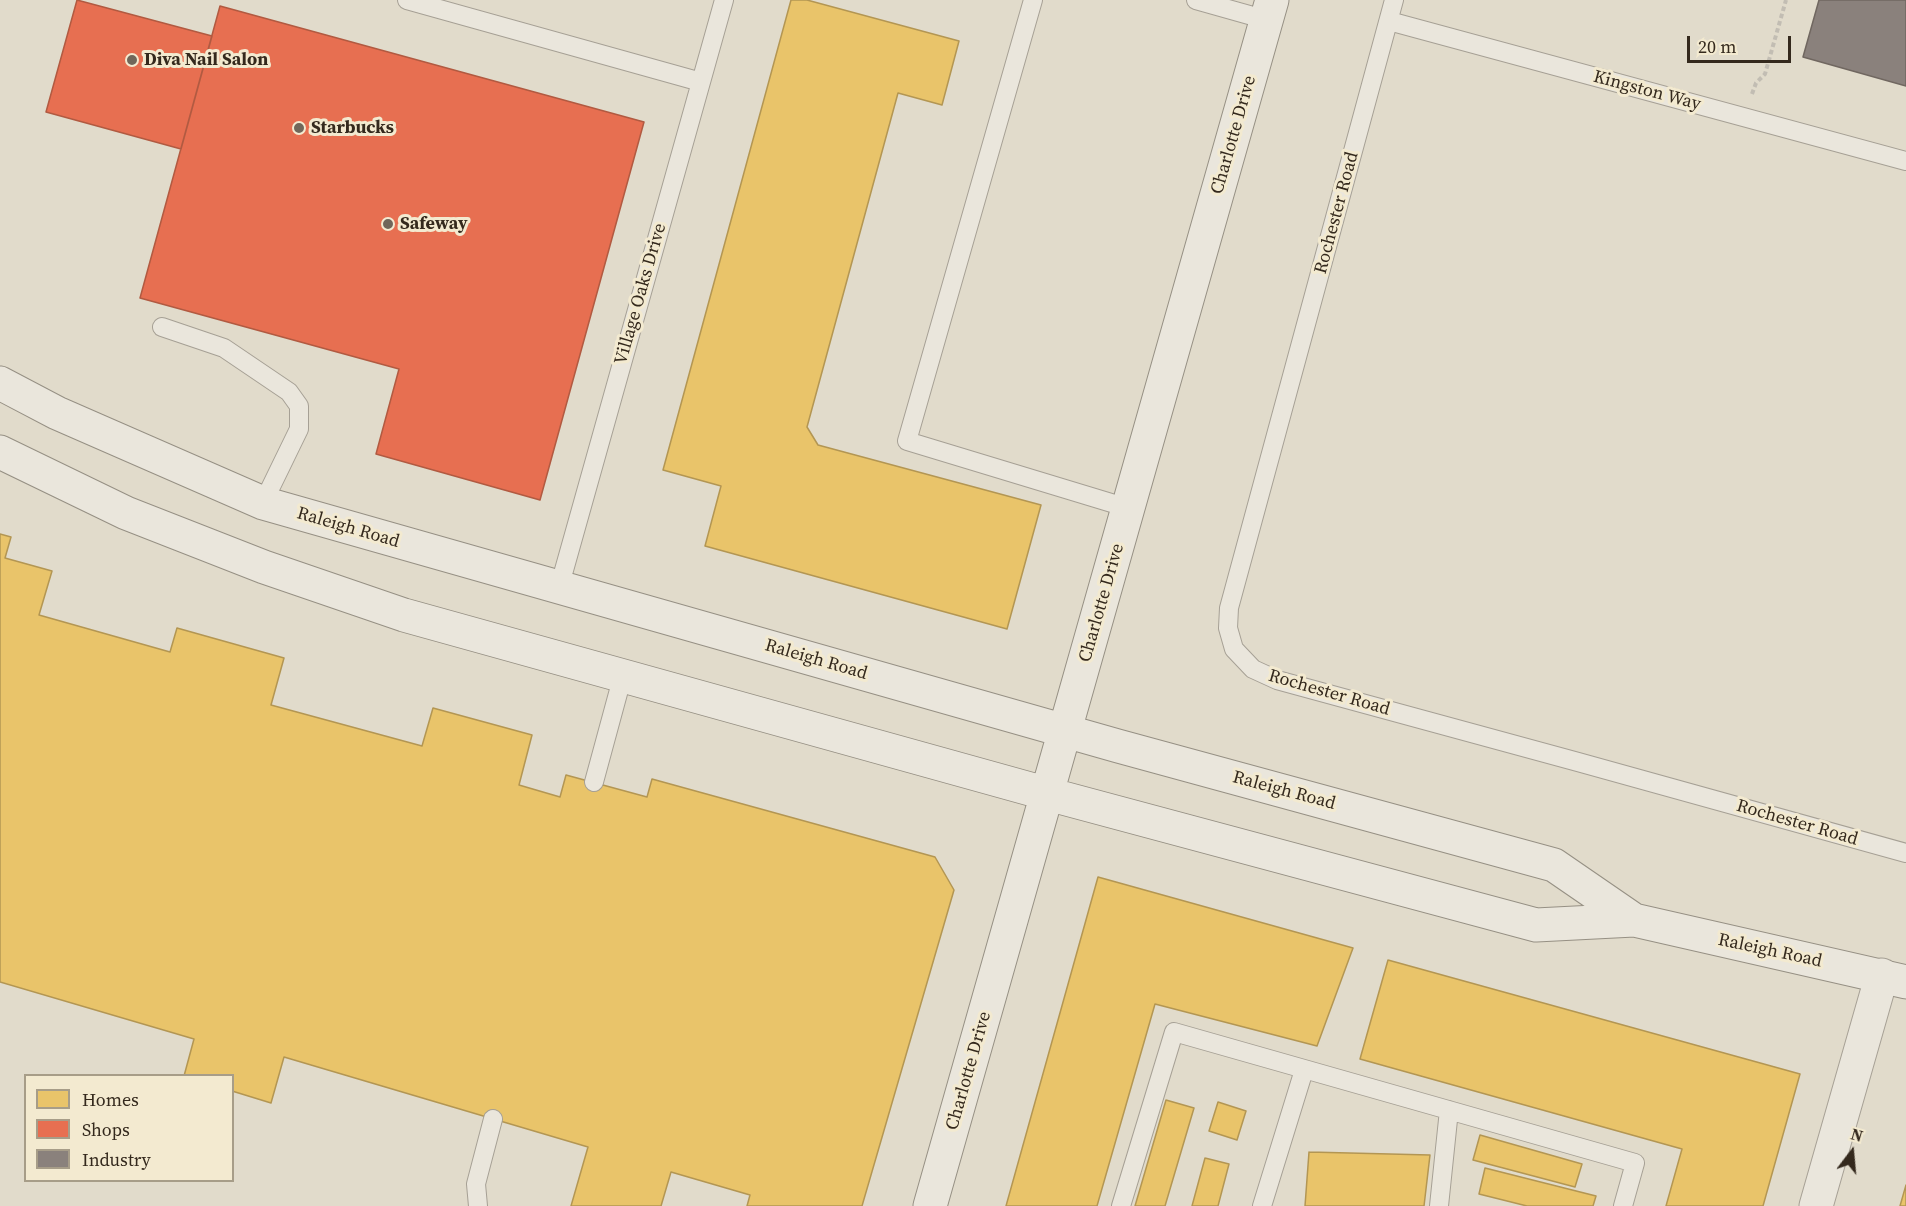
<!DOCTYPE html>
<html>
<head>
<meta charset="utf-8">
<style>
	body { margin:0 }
	#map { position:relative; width:1906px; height:1206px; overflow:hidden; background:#e1dbcb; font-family:"Source Serif 4",serif }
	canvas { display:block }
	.legend { position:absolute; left:24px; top:1074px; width:210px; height:108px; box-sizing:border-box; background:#f3ead0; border:2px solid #a79d88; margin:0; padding:8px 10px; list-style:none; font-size:18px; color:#34291d }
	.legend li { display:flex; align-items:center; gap:12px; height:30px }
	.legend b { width:30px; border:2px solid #a79d88 }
	.north { position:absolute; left:1822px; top:1122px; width:60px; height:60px; -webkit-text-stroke:4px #f3ead0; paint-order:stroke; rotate:16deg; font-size:16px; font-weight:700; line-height:24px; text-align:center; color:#34291d }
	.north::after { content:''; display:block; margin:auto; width:21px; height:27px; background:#34291d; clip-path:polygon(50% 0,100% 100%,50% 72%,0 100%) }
	.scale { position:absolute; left:1687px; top:36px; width:104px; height:27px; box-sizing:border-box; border:3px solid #34291d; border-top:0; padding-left:8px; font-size:18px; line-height:21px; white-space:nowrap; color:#34291d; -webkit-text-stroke:4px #f3ead0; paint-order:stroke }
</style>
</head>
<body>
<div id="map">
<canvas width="1906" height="1206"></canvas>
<ul class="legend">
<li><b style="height:16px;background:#e9c46a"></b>Homes</li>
<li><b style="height:16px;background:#e76f51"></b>Shops</li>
<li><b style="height:16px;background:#8a817c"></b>Industry</li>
</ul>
<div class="north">N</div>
<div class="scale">20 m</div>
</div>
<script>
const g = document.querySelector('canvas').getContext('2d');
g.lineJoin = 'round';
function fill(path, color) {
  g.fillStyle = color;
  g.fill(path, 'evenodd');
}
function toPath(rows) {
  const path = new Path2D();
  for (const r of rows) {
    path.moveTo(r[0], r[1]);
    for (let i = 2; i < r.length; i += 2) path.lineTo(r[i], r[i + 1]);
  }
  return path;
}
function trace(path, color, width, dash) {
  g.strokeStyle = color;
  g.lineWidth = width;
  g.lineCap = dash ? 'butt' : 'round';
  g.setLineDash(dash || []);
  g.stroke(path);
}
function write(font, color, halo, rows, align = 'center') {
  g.font = font + ' "Source Serif 4",serif';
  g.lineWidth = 6;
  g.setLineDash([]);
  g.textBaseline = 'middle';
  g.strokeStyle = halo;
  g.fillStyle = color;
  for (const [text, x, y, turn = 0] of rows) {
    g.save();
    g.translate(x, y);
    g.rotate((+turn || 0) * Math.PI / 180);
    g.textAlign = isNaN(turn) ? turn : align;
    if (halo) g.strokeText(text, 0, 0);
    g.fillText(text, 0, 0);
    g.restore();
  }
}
const homes = toPath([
	[791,0,807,0,959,41,942,105,898,93,807,427,818,445,1041,505,1007,629,705,546,721,486,663,470,791,0],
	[0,534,11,537,5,558,52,571,39,615,170,652,177,628,284,658,271,705,422,746,433,708,532,735,519,785,560,797,566,775,647,797,652,779,935,857,954,890,862,1206,747,1206,750,1195,671,1172,661,1206,571,1206,588,1147,284,1057,271,1103,232,1091,232,1076,184,1076,194,1039,0,982,0,534],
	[1098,877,1353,948,1317,1046,1155,1004,1097,1206,1006,1206,1098,877],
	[1388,960,1800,1074,1763,1206,1666,1206,1682,1149,1360,1059,1388,960],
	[1166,1100,1194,1108,1165,1206,1135,1206,1166,1100],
	[1218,1102,1246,1111,1237,1140,1209,1131,1218,1102],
	[1480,1135,1582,1164,1575,1187,1473,1160,1480,1135],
	[1309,1152,1430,1155,1424,1206,1305,1206,1309,1152],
	[1205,1158,1229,1164,1218,1206,1192,1206,1205,1158],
	[1485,1168,1596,1196,1593,1206,1527,1206,1479,1194,1485,1168],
	[1906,1185,1906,1206,1900,1206,1906,1185]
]);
fill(homes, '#e9c46a');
trace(homes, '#b39653', 1.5);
const shops = toPath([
	[77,0,212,36,181,149,46,112,77,0],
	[220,6,644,122,540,500,376,454,399,369,140,298,220,6]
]);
fill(shops, '#e76f51');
trace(shops, '#b15a41', 1.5);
const industry = toPath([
	[1819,0,1906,0,1906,86,1803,57,1819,0]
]);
fill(industry, '#8a817c');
trace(industry, '#706760', 1.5);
const lane = toPath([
	[407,0,701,82],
	[1033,0,907,441,1128,508],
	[1196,0,1267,20],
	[1394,0,1229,608,1228,628,1234,649,1253,669,1277,680,1578,762,1906,853],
	[1389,21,1906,161],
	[162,327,224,348,289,392,299,406,299,429,263,503],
	[559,588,724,0],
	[594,782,623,675],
	[478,1206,476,1184,493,1119],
	[1121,1206,1174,1032,1635,1163,1623,1206],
	[1262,1206,1304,1070],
	[1439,1206,1449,1110]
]);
const street = toPath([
	[1816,1206,1882,975]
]);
const secondary = toPath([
	[0,383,57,413,263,503,1118,746,1554,865,1634,920],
	[0,452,126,513,264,567,404,615,1048,794,1536,925,1634,920,1906,982],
	[930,1206,1272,0]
]);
trace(lane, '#a6a095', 20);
trace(street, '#a6a095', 35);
trace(secondary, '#969084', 35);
trace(toPath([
	[1752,94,1756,83,1765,74,1786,0]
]), '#c2bdb3', 4, [4.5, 3]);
trace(lane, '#eae6dc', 18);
trace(street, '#eae6dc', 33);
trace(secondary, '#eae6dc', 33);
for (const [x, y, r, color] of [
	[132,60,6,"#71675a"],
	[299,128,6,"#71675a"],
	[388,224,6,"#71675a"]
]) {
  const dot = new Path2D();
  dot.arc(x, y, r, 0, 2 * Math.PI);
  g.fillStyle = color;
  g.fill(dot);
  trace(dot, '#f3ead0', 2);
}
write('bold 18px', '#34291d', '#f3ead0', [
	["Diva Nail Salon",144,60],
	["Starbucks",311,128],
	["Safeway",400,224]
], 'left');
write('18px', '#34291d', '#f3ead0', [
	["Kingston Way",1647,91,15],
	["Charlotte Drive",1234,135,-74],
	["Rochester Road",1337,213,-75],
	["Village Oaks Drive",641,294,-74],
	["Raleigh Road",348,528,16],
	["Charlotte Drive",1102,603,-74],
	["Raleigh Road",816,660,16],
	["Rochester Road",1329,693,16],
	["Raleigh Road",1284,791,15],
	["Rochester Road",1797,823,16],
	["Raleigh Road",1770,951,12],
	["Charlotte Drive",969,1071,-74]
]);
</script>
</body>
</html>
